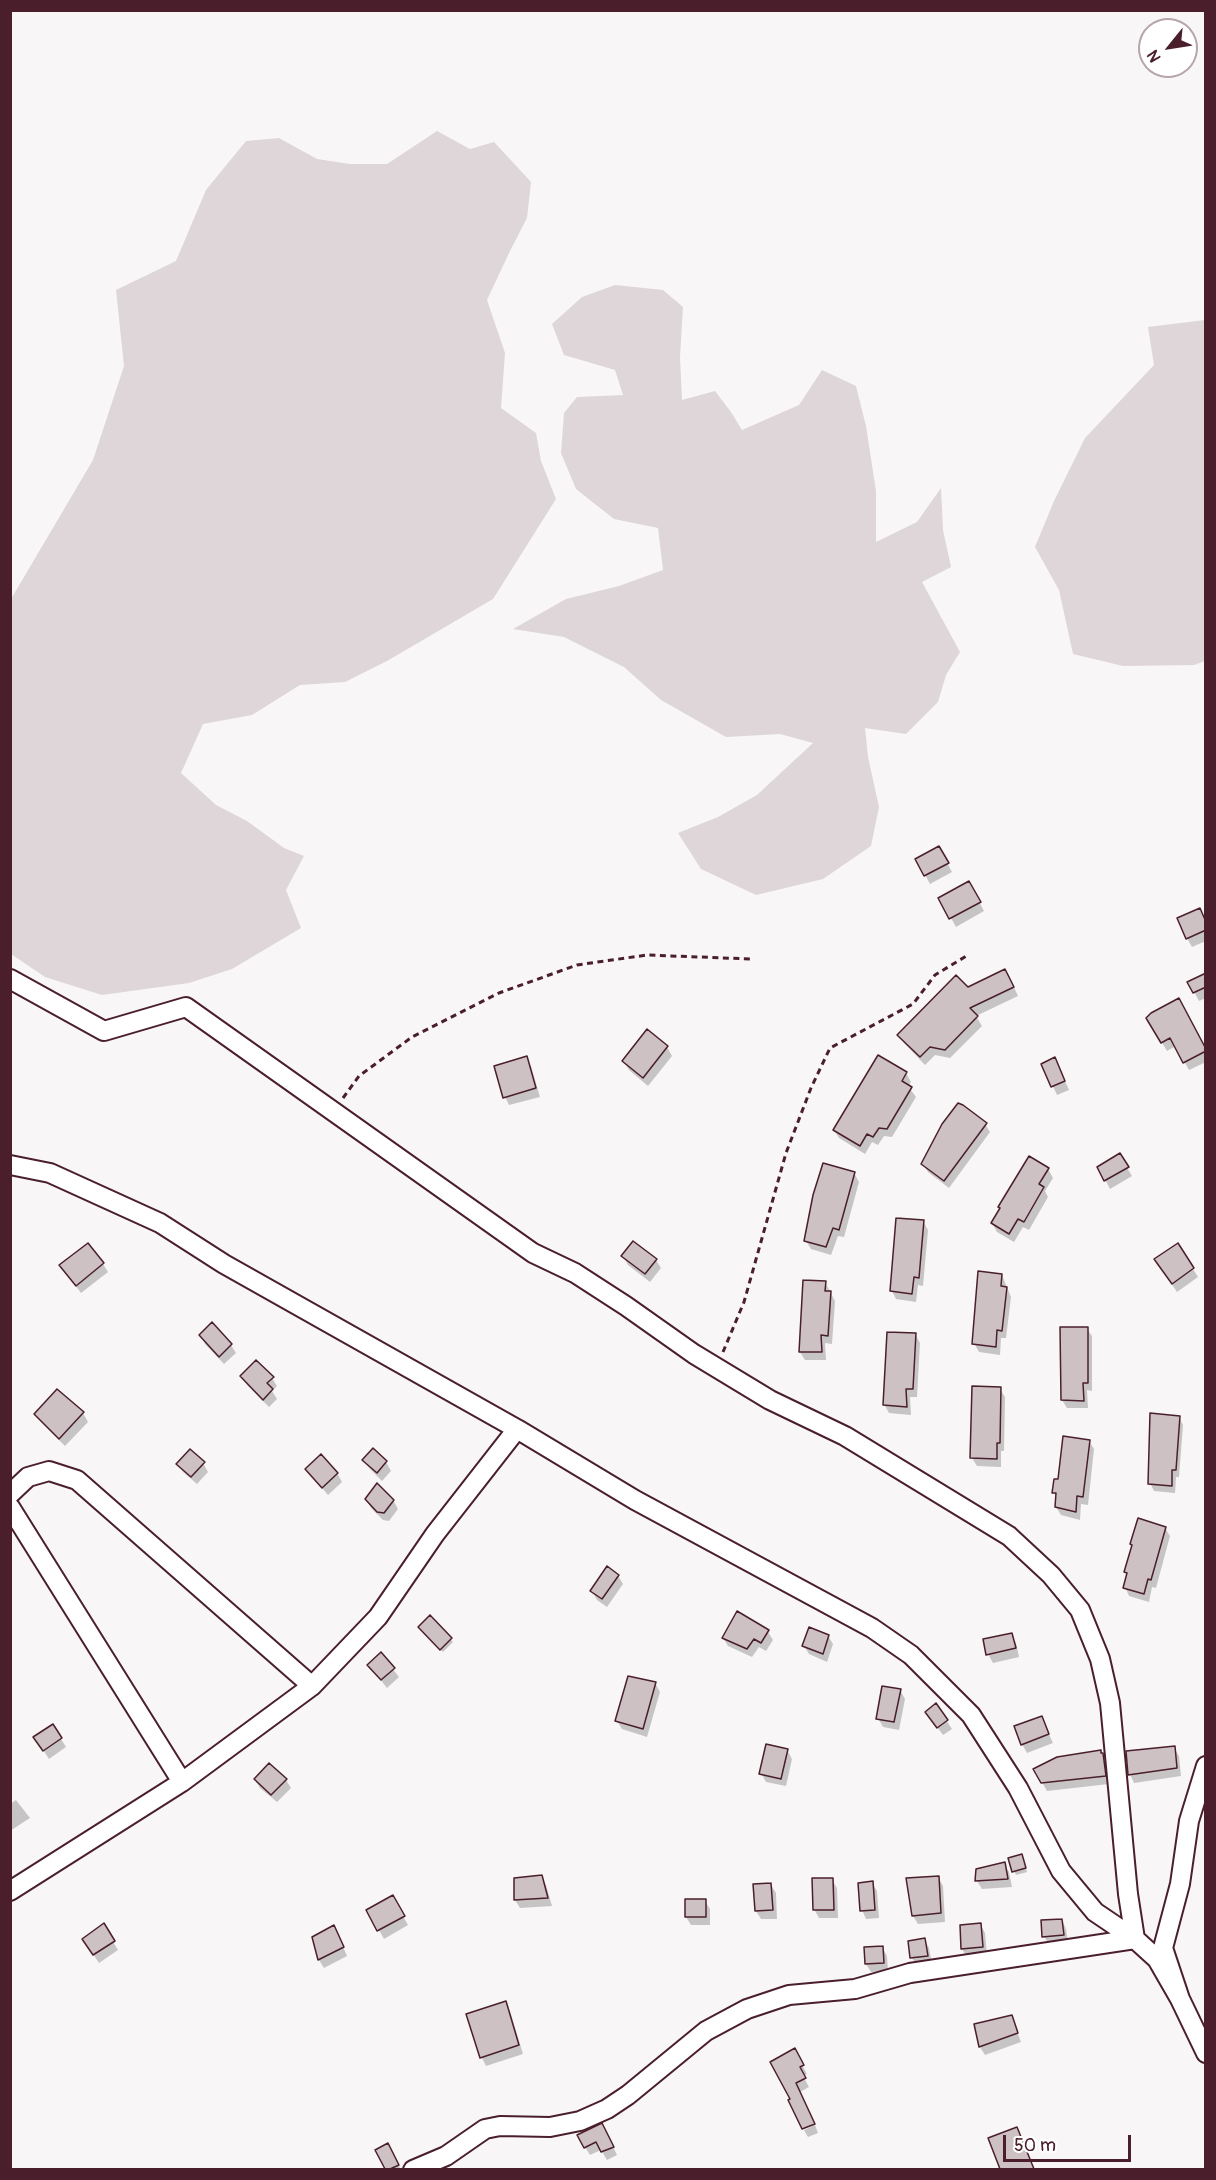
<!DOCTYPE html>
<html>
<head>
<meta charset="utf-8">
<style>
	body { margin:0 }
	#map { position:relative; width:1216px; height:2180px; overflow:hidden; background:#f8f6f7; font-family:Pangolin,sans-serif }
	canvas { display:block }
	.frame { position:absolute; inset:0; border:12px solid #4a1f2b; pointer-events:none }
	.north { position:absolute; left:1138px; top:18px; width:60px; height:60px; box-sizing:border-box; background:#fff; border:2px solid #b7a5aa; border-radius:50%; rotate:240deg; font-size:16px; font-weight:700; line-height:24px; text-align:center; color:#4a1f2b }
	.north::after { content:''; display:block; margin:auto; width:21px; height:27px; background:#4a1f2b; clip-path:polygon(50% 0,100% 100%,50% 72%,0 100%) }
	.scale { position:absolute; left:1003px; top:2135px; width:128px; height:27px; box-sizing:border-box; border:3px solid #4a1f2b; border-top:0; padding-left:8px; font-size:18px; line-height:21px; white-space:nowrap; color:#4a1f2b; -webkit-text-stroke:4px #fff; paint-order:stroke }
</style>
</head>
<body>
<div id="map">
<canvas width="1216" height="2180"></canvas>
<div class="frame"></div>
<div class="north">N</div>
<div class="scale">50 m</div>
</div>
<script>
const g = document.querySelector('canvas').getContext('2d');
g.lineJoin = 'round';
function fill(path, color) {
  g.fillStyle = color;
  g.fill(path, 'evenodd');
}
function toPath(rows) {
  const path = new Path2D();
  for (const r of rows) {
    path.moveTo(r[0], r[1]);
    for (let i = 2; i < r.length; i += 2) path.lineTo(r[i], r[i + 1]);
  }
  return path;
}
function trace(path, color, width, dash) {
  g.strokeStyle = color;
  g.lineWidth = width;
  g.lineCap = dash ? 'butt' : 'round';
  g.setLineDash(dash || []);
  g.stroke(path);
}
fill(toPath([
	[437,131,470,149,494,142,531,182,527,218,510,251,487,300,505,353,501,408,536,433,541,461,556,499,493,599,387,661,345,682,300,685,252,715,203,724,181,773,216,805,247,821,284,848,304,856,286,890,301,928,232,969,189,983,102,995,45,977,11,954,11,599,93,460,124,366,116,290,176,261,206,190,246,141,279,138,317,159,350,164,387,164],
	[615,285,663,290,683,307,680,357,682,400,715,391,731,412,742,430,799,405,822,370,856,386,866,426,876,491,876,542,917,522,941,488,943,530,951,567,922,582,960,652,946,675,938,702,906,734,865,728,868,757,879,807,871,846,823,879,756,895,701,869,678,833,718,817,757,795,813,743,780,734,726,737,661,700,624,667,564,637,513,629,566,599,619,586,663,570,658,528,614,519,576,489,561,453,564,413,577,397,623,395,615,370,564,355,552,324,582,297],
	[1205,320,1205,661,1194,665,1123,666,1073,654,1059,590,1035,547,1054,501,1085,438,1154,365,1148,327]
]), '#ded6d9');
fill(toPath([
	[939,848,952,872,930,884,917,860],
	[969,883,984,911,956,927,940,898],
	[1206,922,1206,941,1192,947,1187,938],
	[1206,974,1206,998,1199,1001,1189,982],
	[1010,979,1018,996,976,1016,982,1026,950,1058,935,1055,925,1065,904,1043,899,1035,968,989],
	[1148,1019,1206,1051,1206,1062,1189,1070,1176,1046,1167,1051],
	[667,1047,672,1056,648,1086,629,1070,624,1062],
	[526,1058,531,1066,540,1097,509,1105,505,1097],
	[1043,1065,1059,1068,1069,1090,1057,1095],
	[906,1073,911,1082,908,1086,916,1097,892,1137,884,1136,878,1145,872,1142,865,1154,839,1138,834,1130],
	[985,1124,990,1132,949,1188,928,1172,923,1164],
	[1120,1156,1132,1176,1110,1189,1099,1168],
	[1030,1158,1048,1169,1053,1178,1045,1191,1048,1197,1029,1230,1023,1227,1014,1242,997,1232,992,1223],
	[854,1173,859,1182,844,1237,838,1236,831,1255,811,1249,806,1241],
	[923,1221,928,1230,923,1286,918,1285,916,1302,896,1299,892,1291],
	[623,1256,656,1260,661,1268,650,1282,628,1265],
	[103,1264,108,1272,81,1293,61,1266],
	[1161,1268,1193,1269,1198,1277,1177,1292],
	[1002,1275,1011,1297,1006,1338,1001,1338,1000,1355,979,1352,974,1343],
	[825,1282,835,1301,832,1344,825,1343,826,1360,805,1360,800,1352],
	[212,1324,231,1345,236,1353,224,1364,205,1344,201,1335],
	[1087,1329,1092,1336,1092,1391,1087,1390,1088,1408,1067,1408,1062,1400],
	[915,1334,920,1343,917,1397,910,1397,911,1415,889,1413,884,1404],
	[242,1376,272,1378,277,1386,272,1391,277,1399,269,1407,247,1385],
	[1000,1389,1005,1397,1004,1451,1001,1451,1001,1467,977,1466,972,1458],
	[57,1391,83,1413,88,1422,65,1446,41,1422,36,1414],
	[1179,1417,1183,1425,1179,1477,1176,1477,1175,1493,1154,1491,1150,1483],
	[1089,1441,1094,1449,1088,1505,1081,1504,1080,1520,1061,1515,1056,1507,1057,1498,1054,1493,1059,1481],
	[373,1450,386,1462,391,1471,382,1481,369,1468,364,1460],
	[203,1463,208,1472,197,1484,183,1472,178,1464],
	[307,1470,337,1473,342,1482,328,1495],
	[366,1499,393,1500,398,1509,389,1521,383,1520,371,1508],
	[1165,1528,1170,1536,1156,1588,1152,1587,1149,1602,1129,1596,1125,1587,1128,1575,1126,1572],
	[618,1576,623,1584,607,1607,597,1600,592,1591],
	[430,1617,453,1642,443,1652,422,1631],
	[768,1632,773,1640,766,1651,759,1647,752,1657,728,1646,723,1638],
	[1011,1634,1016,1643,1019,1657,993,1663,988,1654],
	[828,1636,833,1644,827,1662,809,1654,804,1646],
	[381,1654,399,1677,387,1688,369,1665],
	[655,1683,660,1692,647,1737,622,1729,617,1721],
	[900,1690,905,1699,899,1730,883,1727,878,1718],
	[936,1705,952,1729,943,1735,932,1720],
	[1041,1717,1053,1743,1027,1753,1022,1744],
	[53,1726,66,1747,49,1759,40,1745],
	[1174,1748,1179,1756,1181,1776,1134,1783,1130,1774],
	[787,1750,792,1759,786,1786,766,1782,761,1773],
	[1101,1752,1107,1763,1109,1784,1047,1791,1035,1770],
	[255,1780,286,1780,291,1788,277,1802,260,1788],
	[16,1800,30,1818,10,1831,10,1804],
	[1022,1856,1027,1872,1016,1875,1014,1871],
	[1004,1864,1009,1872,1012,1887,982,1889,977,1881,977,1870],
	[541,1877,546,1885,552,1906,520,1908,515,1900],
	[938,1877,943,1886,945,1922,918,1924,913,1916],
	[832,1880,837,1888,838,1918,819,1918,814,1909],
	[872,1883,877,1891,879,1918,866,1919,862,1910],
	[771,1885,776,1893,777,1919,761,1919,756,1911],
	[392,1897,408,1925,384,1939,368,1910],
	[705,1901,710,1909,710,1925,691,1925,686,1917],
	[1062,1920,1066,1929,1068,1943,1049,1945,1044,1936],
	[980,1924,985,1933,987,1955,967,1957,962,1949],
	[103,1925,118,1950,99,1963,89,1948],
	[338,1935,347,1956,324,1968,319,1960,314,1938],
	[925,1940,929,1948,932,1964,917,1966,912,1958],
	[882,1947,887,1956,888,1971,871,1972,866,1964],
	[505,2003,510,2011,523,2054,486,2066,482,2058,468,2015],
	[1011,2016,1021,2042,985,2055,980,2047,976,2025],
	[794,2050,807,2074,803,2076,809,2087,800,2092,792,2100],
	[815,2125,818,2133,808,2137,804,2130],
	[1017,2128,1034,2168,1001,2170,990,2139],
	[607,2134,617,2155,607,2160,601,2150,590,2155,585,2147],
	[388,2145,401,2170,387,2170,377,2150]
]), '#0003');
const building = toPath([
	[939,846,949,863,924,876,915,859,939,846],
	[969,881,981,902,949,919,938,898,969,881],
	[1200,908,1206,922,1206,930,1186,939,1177,918,1200,908],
	[1005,969,1014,987,970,1008,978,1016,945,1050,930,1047,920,1057,897,1035,956,975,968,987,1005,969],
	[1206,973,1206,987,1193,993,1187,982,1206,973],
	[1179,998,1206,1049,1206,1051,1183,1063,1170,1038,1161,1043,1146,1018,1151,1013,1179,998],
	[647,1029,668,1046,643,1078,622,1061,647,1029],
	[878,1055,907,1072,902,1081,912,1087,887,1129,879,1128,873,1137,867,1134,860,1146,833,1130,878,1055],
	[527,1056,536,1088,503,1098,494,1066,527,1056],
	[1055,1057,1065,1081,1051,1087,1041,1064,1055,1057],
	[958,1103,963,1105,987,1123,944,1181,921,1164,942,1124,958,1103],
	[1120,1153,1129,1167,1104,1181,1097,1167,1120,1153],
	[1029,1156,1049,1168,1039,1184,1044,1187,1024,1222,1018,1219,1009,1234,991,1223,1000,1208,998,1207,1029,1156],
	[823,1163,855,1172,839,1230,833,1228,826,1247,804,1241,813,1195,823,1163],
	[896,1218,924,1220,919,1278,914,1277,912,1294,890,1291,896,1218],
	[633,1241,657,1259,645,1274,621,1256,633,1241],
	[88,1243,104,1263,76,1286,59,1265,88,1243],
	[1178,1243,1194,1268,1172,1284,1154,1259,1178,1243],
	[978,1271,1002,1274,1001,1286,1007,1287,1002,1331,997,1330,996,1347,972,1344,978,1271],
	[803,1280,826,1281,825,1291,831,1291,828,1336,821,1335,822,1352,799,1352,803,1280],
	[212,1322,232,1344,219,1357,199,1335,212,1322],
	[1060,1327,1088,1327,1088,1383,1083,1383,1084,1401,1061,1400,1060,1327],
	[887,1332,916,1333,913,1389,906,1389,907,1407,883,1405,887,1332],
	[256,1360,274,1377,267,1383,273,1389,263,1400,240,1376,256,1360],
	[972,1386,1001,1387,1000,1443,997,1443,997,1459,970,1458,972,1386],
	[57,1389,84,1412,59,1439,34,1414,57,1389],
	[1150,1413,1180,1416,1176,1470,1172,1470,1172,1486,1148,1484,1150,1413],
	[1063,1436,1090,1440,1083,1497,1077,1496,1076,1512,1055,1507,1056,1493,1052,1493,1054,1479,1058,1479,1063,1436],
	[373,1448,387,1461,377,1473,362,1460,373,1448],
	[190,1449,205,1462,191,1477,176,1464,190,1449],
	[321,1454,338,1473,322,1488,305,1469,321,1454],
	[377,1483,394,1500,384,1513,377,1512,365,1499,377,1483],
	[1138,1518,1166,1527,1151,1580,1148,1579,1144,1594,1123,1588,1127,1573,1124,1572,1132,1545,1130,1544,1138,1518],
	[607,1566,619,1575,602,1599,590,1591,607,1566],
	[737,1611,769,1630,761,1643,754,1639,747,1649,722,1638,737,1611],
	[430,1615,452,1638,440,1650,418,1627,430,1615],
	[809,1627,829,1635,823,1654,802,1646,809,1627],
	[1012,1633,1016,1648,986,1655,983,1639,1012,1633],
	[381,1652,395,1668,381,1680,367,1665,381,1652],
	[628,1676,656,1682,643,1729,615,1721,628,1676],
	[882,1686,901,1689,894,1722,876,1719,882,1686],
	[936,1703,948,1720,937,1728,925,1712,936,1703],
	[1042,1716,1049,1734,1021,1745,1014,1726,1042,1716],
	[53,1724,62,1738,43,1751,33,1737,53,1724],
	[766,1744,788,1749,781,1779,759,1774,766,1744],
	[1175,1746,1177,1768,1128,1775,1126,1751,1175,1746],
	[1101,1750,1101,1753,1103,1753,1106,1776,1041,1783,1033,1769,1057,1757,1101,1750],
	[269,1763,287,1779,271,1795,254,1779,269,1763],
	[1022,1854,1026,1868,1012,1872,1008,1858,1022,1854],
	[1005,1862,1008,1879,975,1881,976,1869,1005,1862],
	[542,1875,548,1898,514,1900,514,1878,542,1875],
	[939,1876,941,1913,912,1916,906,1878,939,1876],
	[812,1878,833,1878,834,1910,813,1910,812,1878],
	[873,1881,875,1910,860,1911,858,1883,873,1881],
	[771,1883,773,1910,755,1911,753,1884,771,1883],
	[393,1895,405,1916,377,1931,366,1910,393,1895],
	[685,1899,706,1899,706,1917,685,1917,685,1899],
	[1062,1919,1064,1935,1042,1937,1041,1920,1062,1919],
	[104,1923,115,1941,93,1955,82,1939,104,1923],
	[981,1923,983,1947,961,1949,960,1925,981,1923],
	[334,1925,344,1947,318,1960,312,1937,334,1925],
	[925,1938,928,1956,910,1958,908,1941,925,1938],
	[883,1946,884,1963,865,1964,864,1947,883,1946],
	[506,2001,519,2045,480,2058,466,2014,506,2001],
	[1012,2015,1018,2033,979,2047,974,2024,1012,2015],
	[795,2048,804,2065,800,2067,806,2078,796,2083,815,2124,802,2129,788,2100,790,2099,770,2062,795,2048],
	[602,2123,614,2147,601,2152,596,2142,584,2148,577,2135,602,2123],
	[1017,2127,1034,2169,1000,2169,988,2138,1017,2127],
	[388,2143,399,2165,390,2169,385,2169,375,2150,388,2143]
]);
fill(building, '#cdc1c4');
trace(building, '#4a1f2b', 1.5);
const minor = toPath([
	[10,979,104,1031,186,1007,533,1253,575,1273,626,1306,694,1354,770,1400,845,1436,1009,1536,1051,1575,1080,1610,1100,1659,1110,1703,1128,1894,1135,1939,910,1973,855,1989,789,1995,747,2009,706,2031,628,2095,607,2109,580,2121,550,2127,500,2126,485,2129,446,2156,413,2170],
	[10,1165,50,1173,160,1223,224,1264,517,1429,635,1500,872,1628,911,1655,971,1715,1018,1788,1061,1871,1095,1912,1135,1939,1157,1959,1180,1999],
	[10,1494,28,1477,49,1471,77,1480,312,1686],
	[10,1507,182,1782],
	[1206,1766,1189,1821,1180,1884,1163,1948,1180,1999,1206,2053],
	[10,1891,182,1782,312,1686,378,1617,435,1534,517,1429]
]);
trace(minor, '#4a1f2b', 22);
trace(toPath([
	[343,1098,359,1076,412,1037,499,993,577,965,647,955,751,959],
	[723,1352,744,1302,786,1153,811,1088,830,1048,913,1004,935,975,968,955]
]), '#4a1f2b', 3, [6, 4.5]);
trace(minor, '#fff', 18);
</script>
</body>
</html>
